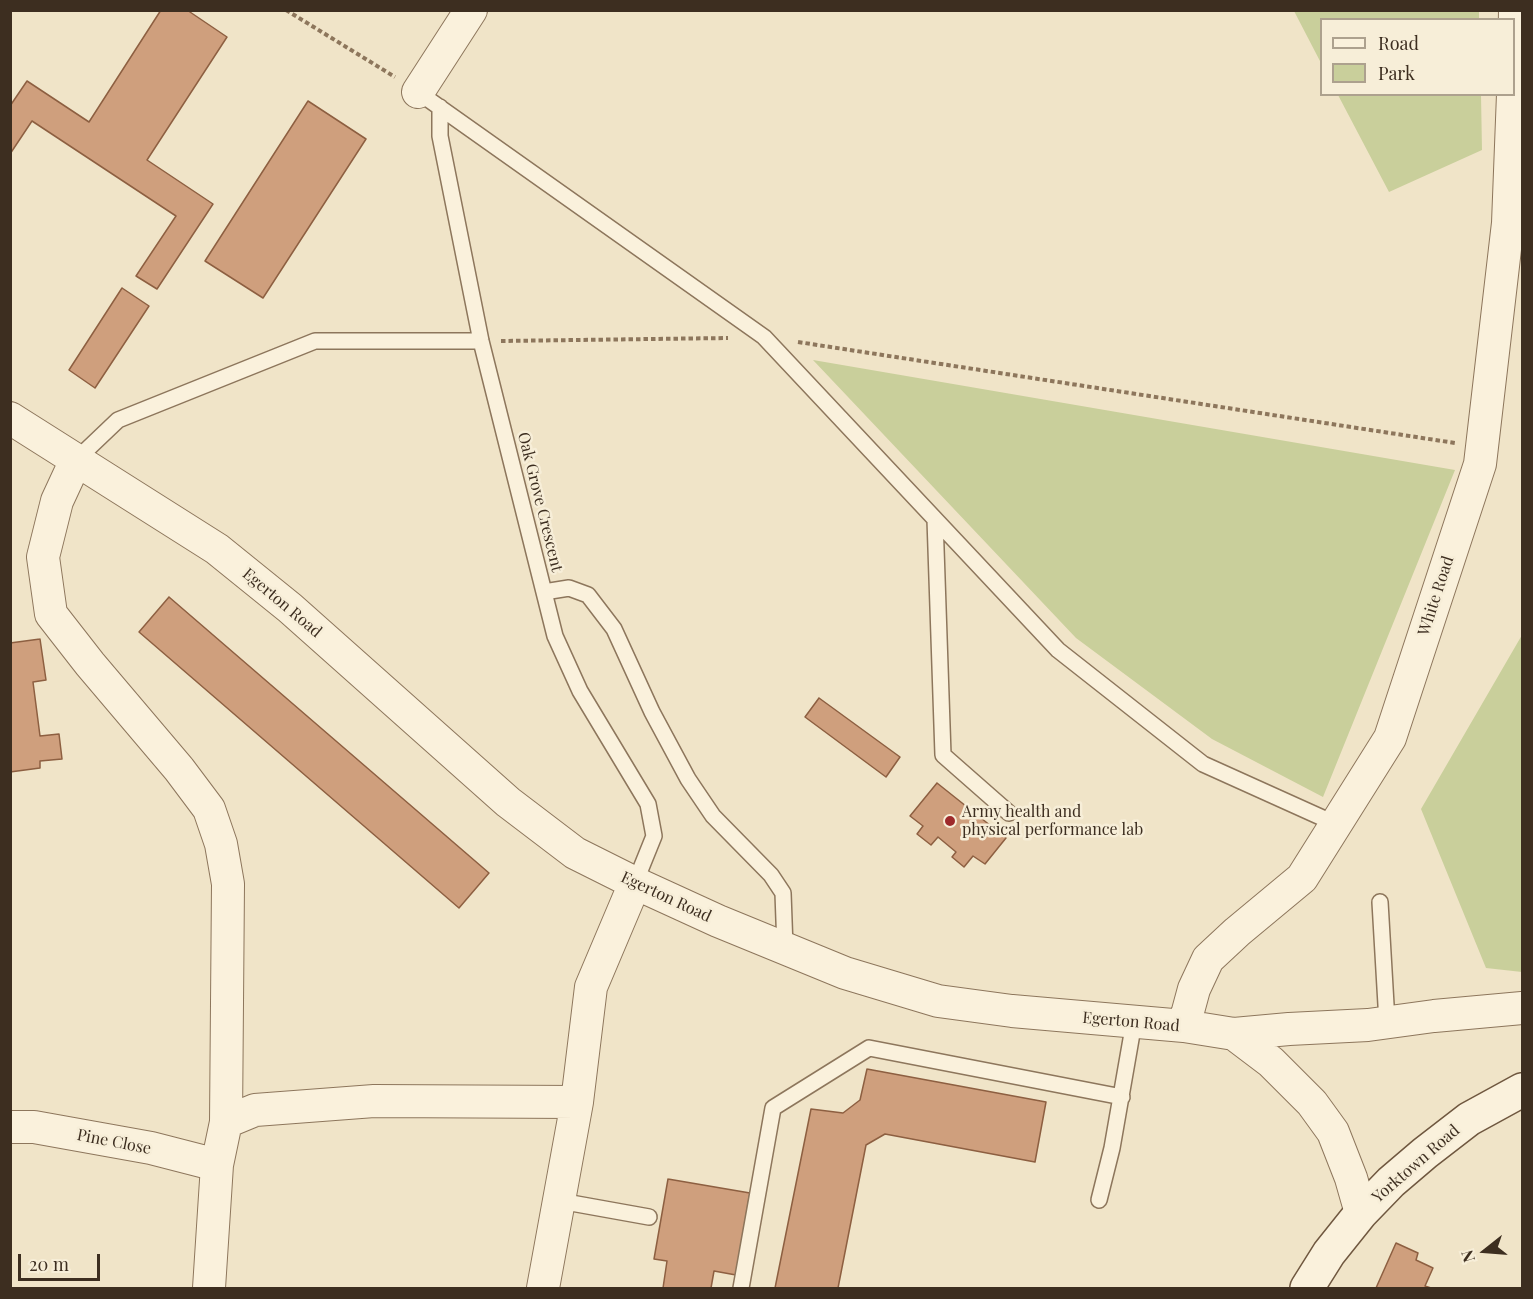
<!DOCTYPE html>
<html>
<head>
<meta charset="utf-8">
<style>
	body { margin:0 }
	#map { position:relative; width:1533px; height:1299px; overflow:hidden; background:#f0e4c8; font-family:"Playfair Display",serif }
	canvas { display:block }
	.frame { position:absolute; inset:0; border:12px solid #3d2e20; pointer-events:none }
	.legend { position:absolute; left:1320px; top:18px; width:195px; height:78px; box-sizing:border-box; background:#f7eed8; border:2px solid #ada18e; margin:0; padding:8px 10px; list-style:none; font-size:18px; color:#3d2e20 }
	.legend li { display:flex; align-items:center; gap:12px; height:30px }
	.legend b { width:30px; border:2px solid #ada18e }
	.north { position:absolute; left:1455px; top:1221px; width:60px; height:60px; -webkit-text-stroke:4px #f7eed8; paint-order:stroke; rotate:253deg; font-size:16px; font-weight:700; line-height:24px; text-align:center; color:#3d2e20 }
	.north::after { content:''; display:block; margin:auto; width:21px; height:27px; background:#3d2e20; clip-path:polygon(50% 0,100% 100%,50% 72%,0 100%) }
	.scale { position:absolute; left:18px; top:1254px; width:82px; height:27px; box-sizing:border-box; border:3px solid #3d2e20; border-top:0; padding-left:8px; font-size:18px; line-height:21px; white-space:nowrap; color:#3d2e20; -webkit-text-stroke:4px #f7eed8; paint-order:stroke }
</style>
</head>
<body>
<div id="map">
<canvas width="1533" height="1299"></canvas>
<div class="frame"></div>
<ul class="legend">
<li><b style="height:8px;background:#faf1dc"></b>Road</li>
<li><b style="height:16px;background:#c9cf9b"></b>Park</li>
</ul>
<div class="north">N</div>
<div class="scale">20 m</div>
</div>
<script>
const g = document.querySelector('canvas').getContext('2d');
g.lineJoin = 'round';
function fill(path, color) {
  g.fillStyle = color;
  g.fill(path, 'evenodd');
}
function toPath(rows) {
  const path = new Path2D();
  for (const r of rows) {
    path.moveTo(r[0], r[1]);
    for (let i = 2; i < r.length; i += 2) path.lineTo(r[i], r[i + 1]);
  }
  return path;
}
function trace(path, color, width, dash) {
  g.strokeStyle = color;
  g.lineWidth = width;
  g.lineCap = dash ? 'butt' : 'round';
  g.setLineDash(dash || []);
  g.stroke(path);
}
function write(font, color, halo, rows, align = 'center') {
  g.font = font + ' "Playfair Display",serif';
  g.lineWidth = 5;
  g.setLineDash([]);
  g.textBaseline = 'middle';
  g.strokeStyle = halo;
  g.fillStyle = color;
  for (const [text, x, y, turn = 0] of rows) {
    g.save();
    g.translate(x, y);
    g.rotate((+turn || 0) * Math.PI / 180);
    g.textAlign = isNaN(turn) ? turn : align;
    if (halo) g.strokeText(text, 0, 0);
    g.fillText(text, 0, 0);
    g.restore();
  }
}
fill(toPath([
	[1479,10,1479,19,1322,20,1321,63,1294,11],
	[1338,95,1481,95,1482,150,1389,192],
	[813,360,1455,470,1323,797,1212,739,1076,638],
	[1522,635,1522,972,1486,968,1421,809]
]), '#c9cf9b');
const building = toPath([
	[161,10,187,10,227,37,147,160,213,204,157,289,136,276,176,216,32,121,10,154,10,106,27,81,89,122,161,10],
	[308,101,366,139,263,298,205,261,308,101],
	[122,288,149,306,95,388,69,370,122,288],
	[169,597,489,873,459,908,139,632,169,597],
	[40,639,46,680,33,682,40,736,59,734,62,759,40,761,40,768,10,772,10,643,40,639],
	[819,698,900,757,886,777,805,717,819,698],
	[937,783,1006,838,985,864,973,856,964,867,952,857,956,852,938,837,931,845,917,834,923,826,910,816,937,783],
	[867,1069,1046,1102,1035,1162,885,1134,866,1145,838,1288,775,1288,811,1109,843,1113,860,1100,867,1069],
	[668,1179,750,1193,736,1275,714,1271,711,1288,663,1288,667,1261,654,1259,668,1179],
	[1396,1243,1418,1253,1416,1260,1433,1268,1425,1286,1431,1288,1376,1288,1396,1243]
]);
fill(building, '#cf9f7d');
trace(building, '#8d5f41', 1.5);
const lane = toPath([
	[418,92,764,337,1058,650,1203,764,1336,824],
	[440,107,440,136,481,341,555,636,580,691,648,804,654,836,635,883],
	[76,460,118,420,315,341,481,341],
	[935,519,943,755,1009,813],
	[544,592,569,588,588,595,614,629,652,712,688,779,713,816,771,875,783,893,785,948],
	[1380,902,1387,1022],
	[1099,1200,1112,1148,1134,1022],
	[560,1201,649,1217],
	[741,1288,773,1108,869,1048,1122,1097]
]);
const street = toPath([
	[1514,67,1515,10],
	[418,92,471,10],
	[10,418,217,549,290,608,508,802,575,853,635,883,718,921,845,973,938,1001,1012,1011,1184,1026,1234,1034,1271,1062,1312,1103,1333,1132,1351,1178,1361,1213],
	[76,460,57,501,43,557,51,614,90,664,179,769,209,809,221,844,228,884,226,1122,217,1165,209,1288],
	[1184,1026,1194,989,1208,959,1237,932,1302,878,1390,738,1480,464,1508,223,1513,94],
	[1234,1034,1289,1029,1368,1025,1434,1016,1522,1008],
	[226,1122,255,1110,374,1101,577,1102],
	[10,1127,34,1127,151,1148,217,1165],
	[543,1288,577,1102,591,987,635,883]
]);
const secondary = toPath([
	[1307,1288,1329,1253,1361,1213,1391,1182,1425,1153,1469,1119,1522,1090]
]);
trace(lane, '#8d765c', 18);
trace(street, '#8d765c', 34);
trace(secondary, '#6f573f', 36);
trace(toPath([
	[286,10,395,77],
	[501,341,728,338],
	[798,342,1455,443]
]), '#8d765c', 4, [4.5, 3]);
trace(lane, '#faf1dc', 15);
trace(street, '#faf1dc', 32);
trace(secondary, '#faf1dc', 33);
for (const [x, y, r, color] of [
	[950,821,6,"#9e2a2b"]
]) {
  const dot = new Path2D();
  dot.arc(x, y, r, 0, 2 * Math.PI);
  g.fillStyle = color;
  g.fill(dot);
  trace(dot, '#f7eed8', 2);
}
write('16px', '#3d2e20', '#f7eed8', [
	["Oak Grove Crescent",540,502,76],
	["White Road",1436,596,-72],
	["Egerton Road",282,603,40],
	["Egerton Road",666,897,25],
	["Egerton Road",1131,1022,5],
	["Pine Close",114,1142,11],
	["Yorktown Road",1416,1164,-41]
]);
write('16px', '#3d2e20', '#f7eed8', [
	["Army health and",962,812],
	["physical performance lab",962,830]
], 'left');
</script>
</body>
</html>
